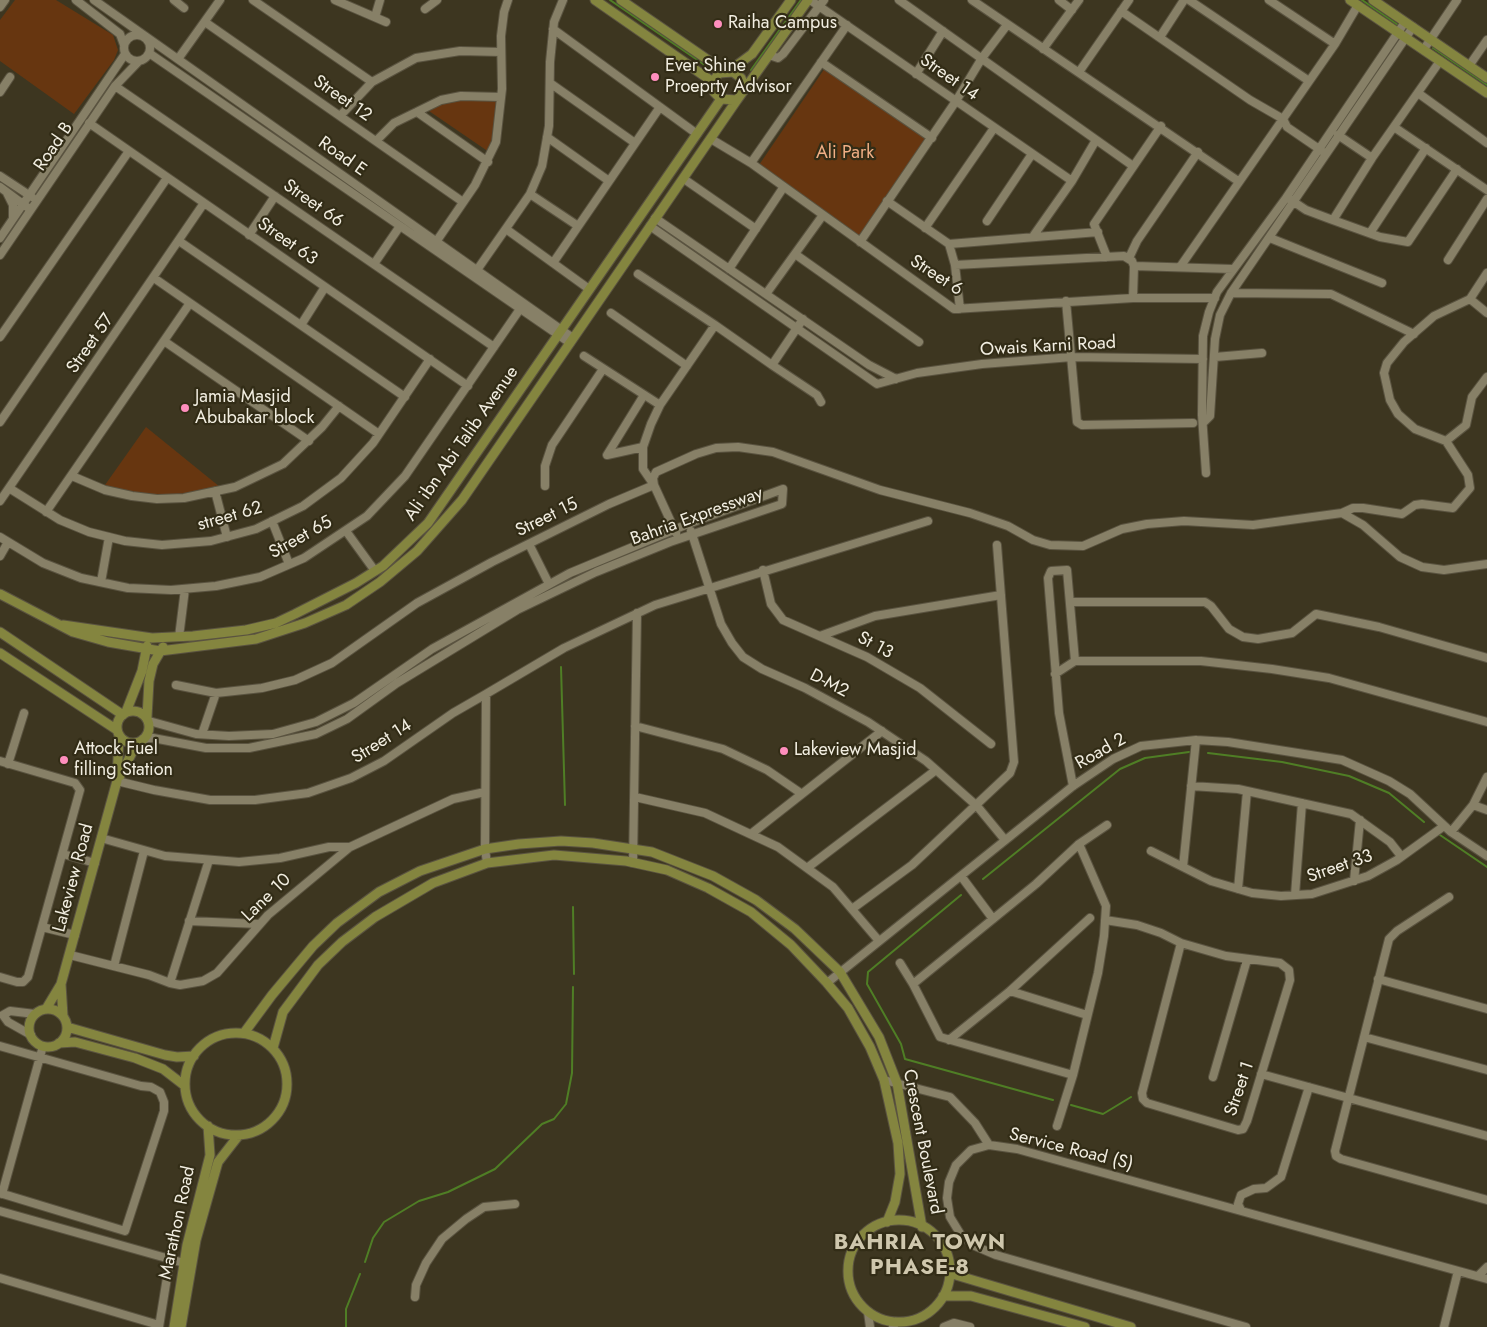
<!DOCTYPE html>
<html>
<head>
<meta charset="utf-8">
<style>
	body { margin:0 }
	canvas { display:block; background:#3d3620 }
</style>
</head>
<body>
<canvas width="1487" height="1327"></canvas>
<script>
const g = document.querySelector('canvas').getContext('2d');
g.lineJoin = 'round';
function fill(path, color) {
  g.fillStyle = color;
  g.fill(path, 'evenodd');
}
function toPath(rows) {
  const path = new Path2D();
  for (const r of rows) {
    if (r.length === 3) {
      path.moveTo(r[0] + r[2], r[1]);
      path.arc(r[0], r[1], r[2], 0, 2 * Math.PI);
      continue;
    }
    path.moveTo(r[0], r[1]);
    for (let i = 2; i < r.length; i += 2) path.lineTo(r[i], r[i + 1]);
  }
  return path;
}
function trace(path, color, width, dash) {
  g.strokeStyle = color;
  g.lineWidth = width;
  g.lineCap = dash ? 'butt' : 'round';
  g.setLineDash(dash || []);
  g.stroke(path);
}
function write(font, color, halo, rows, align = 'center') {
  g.font = font + ' Jost,sans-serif';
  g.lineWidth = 4.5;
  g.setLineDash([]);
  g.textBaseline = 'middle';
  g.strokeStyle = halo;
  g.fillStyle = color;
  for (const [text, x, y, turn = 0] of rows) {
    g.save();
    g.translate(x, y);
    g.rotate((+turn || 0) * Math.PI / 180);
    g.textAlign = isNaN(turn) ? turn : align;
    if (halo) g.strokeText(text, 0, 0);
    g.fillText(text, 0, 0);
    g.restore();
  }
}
fill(toPath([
	[15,0,56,0,113,35,118,50,114,60,74,114,0,61,0,20],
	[825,68,929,140,859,238,759,165],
	[457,100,498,100,495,136,489,152,429,111,444,102],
	[146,427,220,487,199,495,129,496,105,485]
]), '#673610');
trace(toPath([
	[610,0,712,70],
	[1362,0,1398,25],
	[1433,48,1487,85],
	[751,70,801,0],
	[561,667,565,805],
	[1208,753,1282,762,1349,776,1389,793,1424,822],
	[1440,835,1487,867],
	[983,879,1120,769,1145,758,1189,752],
	[961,895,868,972,867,984,901,1044,905,1059,1053,1100],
	[573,907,574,974],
	[1071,1105,1103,1114,1131,1097],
	[365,1262,373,1238,384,1222,419,1201,448,1192,495,1169,542,1124,554,1119,566,1104,572,1073,573,987],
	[346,1327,346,1309,360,1274]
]), '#4f7e25', 2);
const minor = toPath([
	[76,0,120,34,124,45],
	[94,0,573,338],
	[174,0,184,8],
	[253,0,372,82],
	[335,0,386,22],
	[810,0,1072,181],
	[899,0,1133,166],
	[972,0,1238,181],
	[1059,0,1072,10],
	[1189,0,1309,81],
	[1269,0,1335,44],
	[0,7,5,0],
	[425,9,437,0],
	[1121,11,1250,100,1283,119,1287,127,1322,151],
	[375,17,380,0],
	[205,22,463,202],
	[553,29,697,134],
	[137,48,13],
	[1160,37,1184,0],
	[1043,49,1079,0],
	[1424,49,1457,0],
	[149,53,570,343],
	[769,55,778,58,783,54,824,0],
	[178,59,220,0],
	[821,62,932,138],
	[1469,66,1487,40],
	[1079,72,1129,0],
	[916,74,943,31],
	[550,83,635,143],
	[115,86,494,347],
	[0,92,10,77],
	[1418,93,1487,143],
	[417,112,488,162],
	[340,116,372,82,416,58,460,51,501,52],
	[89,123,468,386],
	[1394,127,1487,190],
	[1338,135,1372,158],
	[547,137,609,181],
	[711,139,751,163,954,309,1133,298,1215,298],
	[376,141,394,123,441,100,461,96,501,97],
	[751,163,847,25],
	[0,176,32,197],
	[684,179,756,229],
	[0,187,27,207],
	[7,193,13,205,13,218],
	[530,194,578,226],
	[1291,200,1306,210,1330,219,1380,237,1408,242,1457,169],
	[887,201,949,244,955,265,960,309],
	[655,218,869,365,896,379],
	[1333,220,1372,158,1440,61],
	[987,221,1032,154],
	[650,226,877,384,917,373,982,364,1072,357,1203,359],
	[925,228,994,128],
	[506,229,589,289],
	[1370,233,1426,148],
	[249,235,275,196],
	[1034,235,1072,181,1096,140],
	[0,238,125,54],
	[1270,238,1382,283],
	[179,241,405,397],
	[436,242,475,185,496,142,502,89,501,36,504,12,508,0],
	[860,242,956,101,982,58,1007,25],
	[949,244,1098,232],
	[795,254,919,342],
	[0,255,115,86,139,61],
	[1107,257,1094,224,1161,126],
	[1129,258,1137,241,1198,152],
	[1448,260,1487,199],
	[553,263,660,107],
	[374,264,400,226],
	[955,265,1124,256,1132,261,1134,266,1133,298],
	[1134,266,1233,269],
	[1180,267,1335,44,1358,5],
	[729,269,783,188],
	[477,270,530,194,542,166,549,126,550,62,554,22,563,0],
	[1487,273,1470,299,1487,313],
	[638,274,715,325],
	[154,278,379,434],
	[1231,293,1331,294,1414,334],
	[766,294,823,215],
	[1066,301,1077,422,1082,425,1193,423],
	[611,313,687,366],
	[301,325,325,287],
	[0,337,129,151],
	[164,341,309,441],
	[584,356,660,405],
	[1215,357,1262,353],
	[772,365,817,395,821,402],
	[0,422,167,178],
	[1203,423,1210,416,1215,339,1220,315,1231,293,1413,27],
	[1446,441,1466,425,1472,397,1487,377],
	[643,447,607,455,644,395],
	[1206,473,1202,415,1203,336,1209,312,1217,292,1286,198,1405,22],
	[72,476,105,490,132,496,157,499,184,498,235,487,283,464,322,427,339,406],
	[545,486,545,466,552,445,603,369],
	[9,488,60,520,89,532,125,541,162,545,211,541,256,529,303,506,341,478,373,443,430,359],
	[215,491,227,537],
	[0,501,204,203],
	[46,512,190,303],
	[1342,513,1353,508,1363,508,1402,514,1415,505,1422,504,1453,508,1470,488,1468,475,1446,441,1415,429,1398,414,1390,400,1384,373,1387,363,1404,342,1434,316,1470,299],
	[272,521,289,564],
	[346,531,375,571],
	[691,531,721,624,732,643,743,657,762,669,805,688,868,722,926,761,977,806,1005,840],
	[676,533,654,485,653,478,656,472,696,454,716,448,738,447,773,452,880,490,970,513,1008,526,1033,540,1050,545,1083,546,1122,529,1147,524,1184,521,1253,525,1342,513,1363,525,1400,557,1422,567,1444,570,1487,564],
	[0,537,43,563,81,578,128,588,171,590,216,586,260,577,304,558,367,516,405,476,520,309],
	[529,544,549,584],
	[0,556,8,542],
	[763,570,771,604,783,620,867,657,920,688,991,744],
	[101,582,109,537],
	[1071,602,1205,602,1211,606,1229,629,1243,637,1258,639,1292,633,1316,614,1379,627,1487,658],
	[820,636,875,616,1001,595],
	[179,637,185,589],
	[1055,674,1075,661,1201,661,1272,669,1329,678,1487,722],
	[176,685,216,693,262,688,295,680,332,663,417,603,492,562,609,504,654,485,643,469,643,447,651,424,660,405,715,325,772,365,803,319],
	[486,694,564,648,655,605,928,521],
	[635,726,723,749,767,770,802,794],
	[202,734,216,693],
	[143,739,153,738,206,748,249,748,316,734,347,719,397,683,517,610,596,572,670,542,782,504,783,489,688,524,570,573,432,649,354,703,316,722,273,734,229,736,196,734,149,721],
	[0,761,75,783,80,790,28,977,23,982,17,982,0,977],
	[8,764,24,713],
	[117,781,154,790,210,800,255,800,308,793,351,778,384,761,453,713,486,694,485,849,487,863],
	[1073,786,1059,713,1048,578,1051,571,1067,570,1075,661],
	[1191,786,1238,789,1351,814,1390,842,1401,856],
	[635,797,705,813,778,847,833,887,879,941],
	[1473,805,1487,810],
	[1451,832,1473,805,1487,777],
	[751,834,882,731],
	[101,838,165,856,239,862,280,858,329,847,350,847],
	[1151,851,1211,881,1252,893,1281,896,1312,894,1368,876,1397,860,1444,826],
	[63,854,95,863],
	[633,863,637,613],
	[1183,867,1196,740],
	[807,868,936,770],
	[961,876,993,919],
	[1354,881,1360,820],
	[1238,889,1247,791],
	[1295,895,1302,803],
	[1449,897,1397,931,1389,939,1335,1151,1336,1156,1341,1159,1487,1200],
	[852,909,912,865,1010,773,1014,762,997,545],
	[1105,920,1137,925,1161,933,1181,943,1226,956,1280,963,1289,970,1290,980,1247,1121,1243,1129,1238,1130,1147,1103,1143,1099,1142,1093,1181,943],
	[189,921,259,924],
	[42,927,75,935],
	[70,955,149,975,170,983,180,985,203,981,217,973,268,915,350,847,453,799,485,792],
	[900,963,913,984,940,1037,1073,1075],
	[114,966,144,851],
	[1378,979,1487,1009],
	[170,983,209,860],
	[827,983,1073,786,1113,759,1141,746,1196,740,1228,742,1342,760,1389,781,1410,794,1451,832,1487,856],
	[913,984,1036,884,1079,844,1107,825],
	[1010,991,1087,1015],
	[3,1015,8,1022,31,1035],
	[3,1015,10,1011,35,1014],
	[1364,1037,1487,1070],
	[949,1040,1010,991,1090,918],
	[0,1046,141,1086,151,1087,160,1092,164,1102,164,1111,125,1231,0,1193],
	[1261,1074,1487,1136],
	[1213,1077,1247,960],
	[884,1080,950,1097,975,1123,989,1145],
	[1057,1126,1073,1075,1098,973,1104,936,1106,906,1079,844],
	[2,1194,43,1046],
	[1241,1210,1238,1204,1241,1195,1254,1189,1266,1188,1281,1177,1309,1087],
	[0,1211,184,1263],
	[1478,1276,1487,1267],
	[0,1278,159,1325],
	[415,1297,416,1285,426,1263,442,1239,466,1219,484,1207,515,1204],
	[868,1312,870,1327],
	[159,1327,170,1259],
	[893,1327,896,1322],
	[944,1327,954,1323,970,1327],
	[1246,1327,996,1255,975,1246,961,1235,950,1217,947,1198,949,1182,956,1165,971,1150,989,1145,1017,1149,1487,1279],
	[1444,1327,1458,1271]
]);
const major = toPath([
	[595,0,713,82],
	[621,0,724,71],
	[1350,0,1487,93],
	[1373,0,1487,78],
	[729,71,752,54,791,0],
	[745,88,741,78,733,72,719,73,713,82,714,92,721,99,737,100,808,0],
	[0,594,73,632,108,642,160,651,256,639,305,623,346,605,380,582,417,551,462,500,737,100],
	[63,625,152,638,193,636,246,630,276,623,295,614,356,583,383,566,428,523,721,99],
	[0,632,123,715],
	[0,653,117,730],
	[133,727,16],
	[126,712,142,671,147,646],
	[147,717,149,681,153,664,163,647],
	[120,776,137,743],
	[61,984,63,1016],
	[46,1009,61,984,117,781,119,735],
	[48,1028,19],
	[67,1027,165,1055,177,1057,194,1056],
	[244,1033,272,995,313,946,337,923,379,892,420,871,485,849,519,844,561,841,593,843,652,852,713,876,756,900,795,929,840,972,879,1037,897,1083,922,1227],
	[236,1084,51],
	[59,1043,75,1042,135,1058,163,1069,185,1086],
	[273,1048,283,1012,318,965,342,942,375,917,433,883,487,863,554,855,626,861,667,870,708,888,751,912,791,945,827,983,848,1008,870,1047,884,1080,898,1143,900,1174,895,1202,887,1222],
	[899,1271,51],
	[949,1273,1131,1327],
	[943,1296,971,1296,1085,1327],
	[174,1327,187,1245,210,1155,208,1126],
	[181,1327,196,1240,218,1162,239,1135]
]);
trace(minor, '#5a5340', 10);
trace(major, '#5a5340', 11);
trace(minor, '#878067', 8);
trace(major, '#84853f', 9);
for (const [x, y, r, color] of [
	[718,24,5,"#fe8ebd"],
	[655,77,5,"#fe8ebd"],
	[185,408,5,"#fe8ebd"],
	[784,751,5,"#fe8ebd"],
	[64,760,5,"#fe8ebd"]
]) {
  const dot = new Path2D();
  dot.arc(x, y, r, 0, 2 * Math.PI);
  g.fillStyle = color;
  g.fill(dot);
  trace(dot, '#322c16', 2);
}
write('18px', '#f2eee1', '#322c16', [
	["Raiha Campus",728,24],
	["Ever Shine",665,67],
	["Proeprty Advisor",665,88],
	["Jamia Masjid",195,398],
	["Abubakar block",195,419],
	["Attock Fuel",74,750],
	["filling Station",74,771],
	["Lakeview Masjid",794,751]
], 'left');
write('18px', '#f2eee1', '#322c16', [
	["Street 14",949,78,35],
	["Street 12",342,99,35],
	["Road B",54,147,-56],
	["Road E",342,157,35],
	["Street 66",313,204,35],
	["Street 63",287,242,35],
	["Street 6",936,276,33],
	["Street 57",91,344,-55],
	["Owais Karni Road",1048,347,-3],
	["Ali ibn Abi Talib Avenue",462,444,-55],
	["street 62",230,517,-16],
	["Bahria Expressway",697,517,-20],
	["Street 15",547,518,-26],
	["Street 65",301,538,-29],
	["St 13",875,646,28],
	["D-M2",829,684,27],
	["Street 14",382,742,-32],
	["Road 2",1101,752,-30],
	["Street 33",1340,867,-19],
	["Lakeview Road",74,878,-75],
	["Lane 10",267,898,-44],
	["Street 1",1240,1089,-71],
	["Crescent Boulevard",922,1142,79],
	["Service Road (S)",1071,1150,14],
	["Marathon Road",178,1223,-78]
]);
write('18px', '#f1af85', '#322c16', [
	["Ali Park",845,154]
]);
g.letterSpacing = '1px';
write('bold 22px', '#cfc7ad', '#322c16', [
	["BAHRIA TOWN",920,1244],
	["PHASE-8",920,1269]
]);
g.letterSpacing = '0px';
</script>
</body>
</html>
